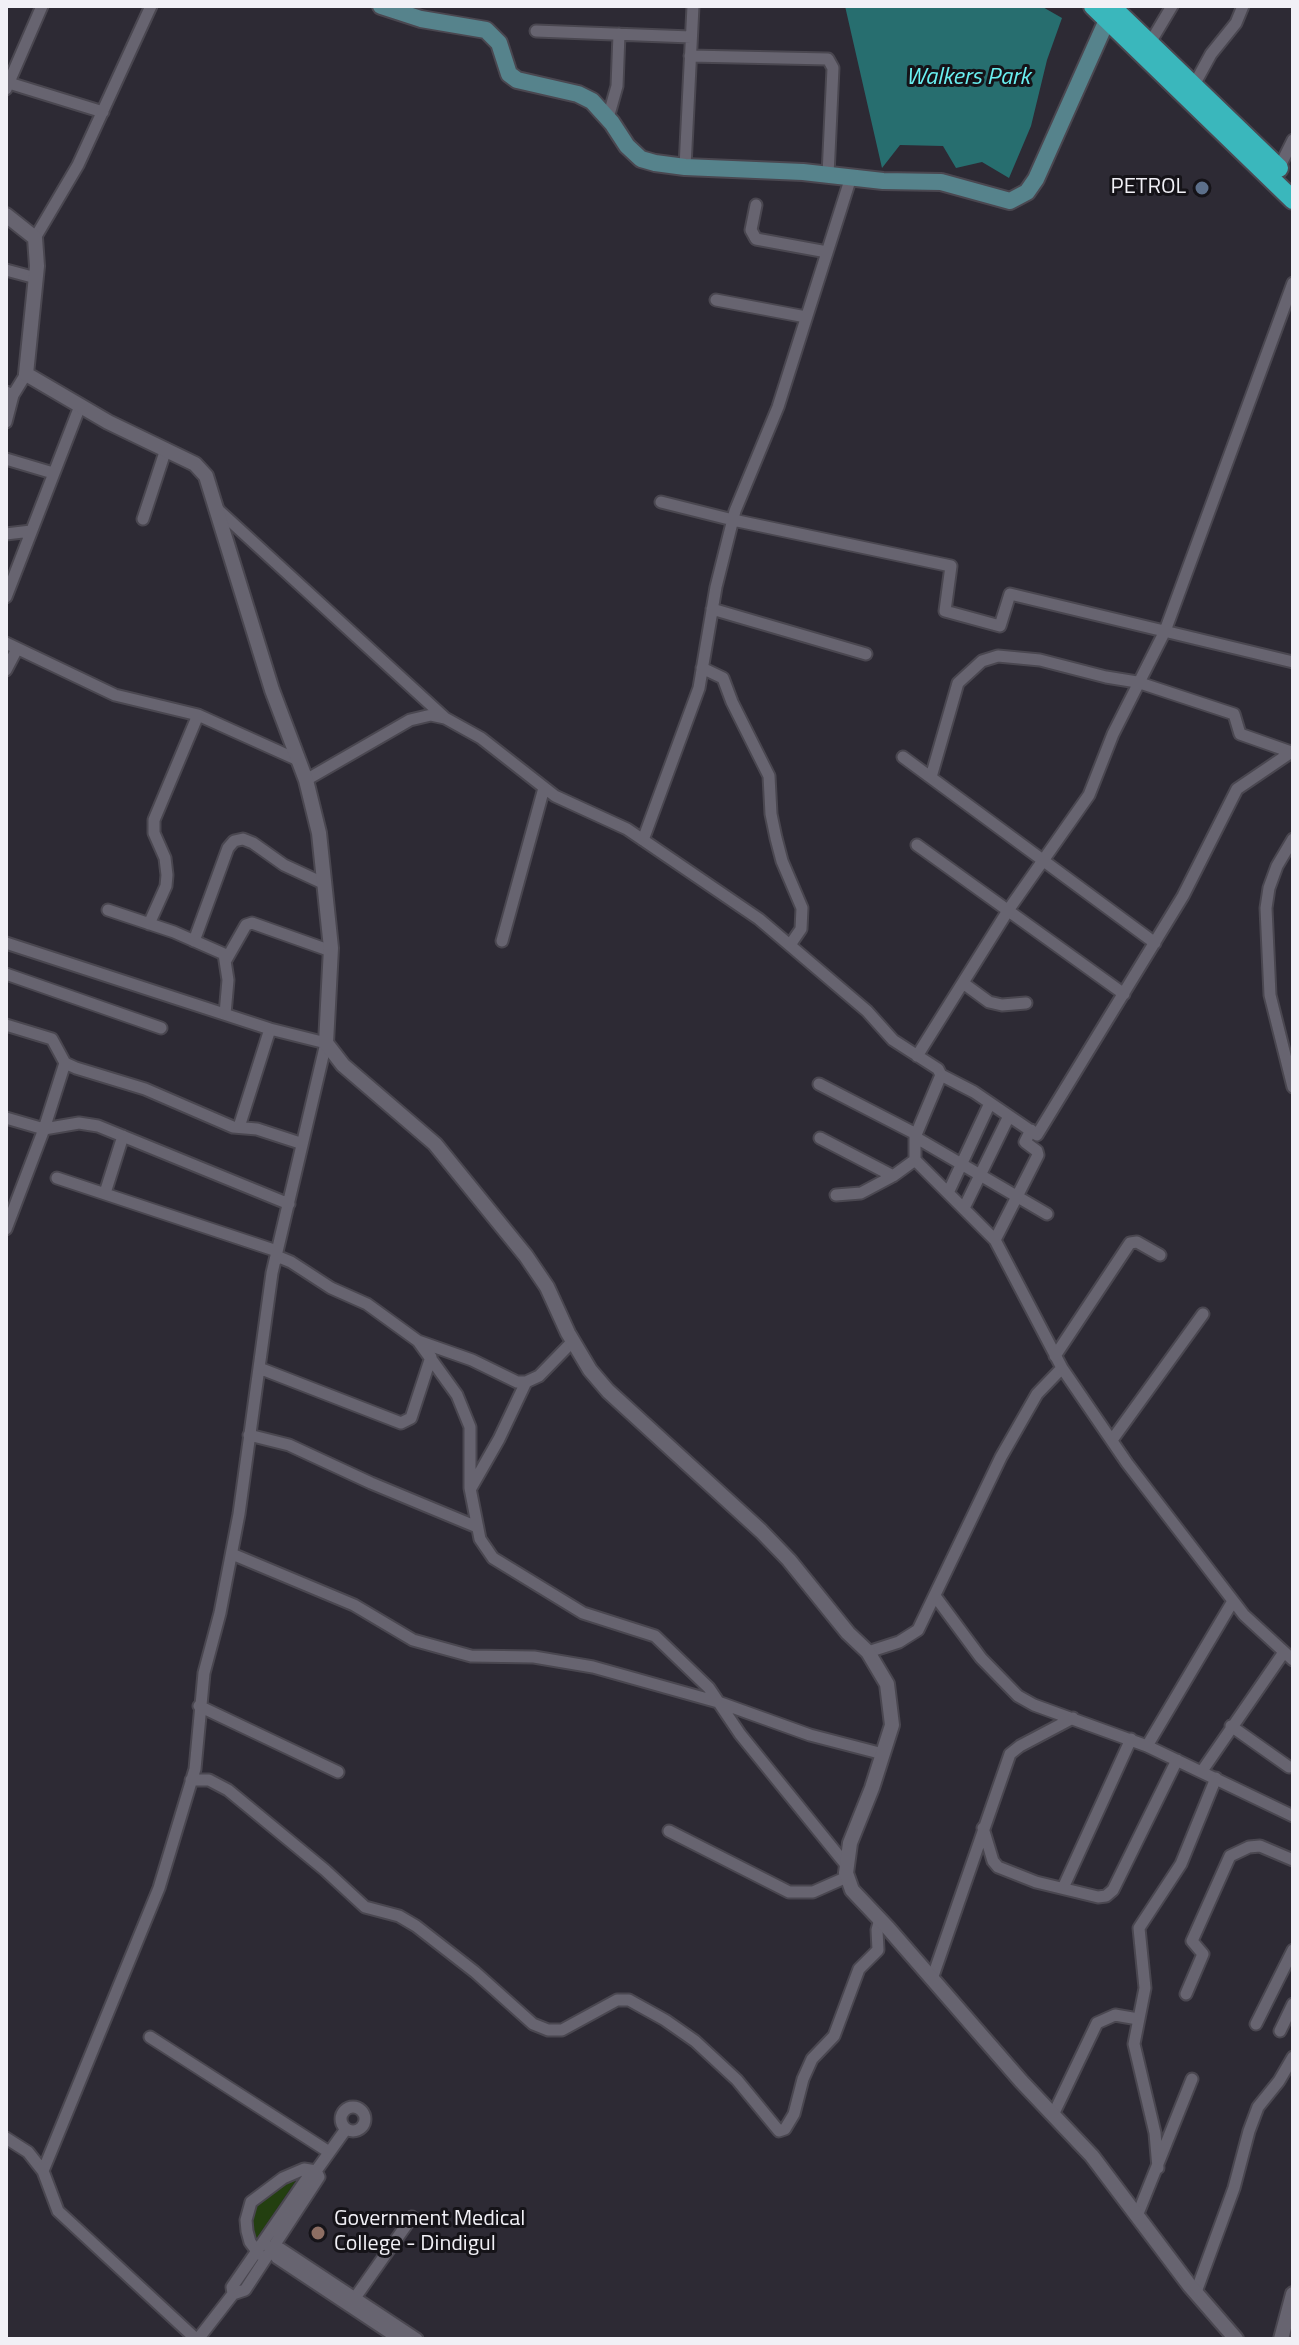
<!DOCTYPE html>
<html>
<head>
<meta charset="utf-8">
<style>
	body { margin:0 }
	#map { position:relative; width:1299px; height:2345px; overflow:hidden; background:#2d2a34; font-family:"Titillium Web",sans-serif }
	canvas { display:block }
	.frame { position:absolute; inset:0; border:8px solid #f1f0f6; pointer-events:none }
</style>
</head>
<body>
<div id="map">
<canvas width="1299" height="2345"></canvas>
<div class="frame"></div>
</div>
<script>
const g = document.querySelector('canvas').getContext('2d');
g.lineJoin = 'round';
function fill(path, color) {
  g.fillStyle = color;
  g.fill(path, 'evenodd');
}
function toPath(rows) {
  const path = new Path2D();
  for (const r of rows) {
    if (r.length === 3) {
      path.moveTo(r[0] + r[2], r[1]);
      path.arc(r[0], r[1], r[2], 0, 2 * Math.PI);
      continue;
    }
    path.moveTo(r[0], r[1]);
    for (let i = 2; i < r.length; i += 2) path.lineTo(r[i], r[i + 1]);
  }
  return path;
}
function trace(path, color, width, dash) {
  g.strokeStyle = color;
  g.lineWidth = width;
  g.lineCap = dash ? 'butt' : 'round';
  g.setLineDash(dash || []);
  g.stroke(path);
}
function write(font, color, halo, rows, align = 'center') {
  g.font = font + ' "Titillium Web",sans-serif';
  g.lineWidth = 6;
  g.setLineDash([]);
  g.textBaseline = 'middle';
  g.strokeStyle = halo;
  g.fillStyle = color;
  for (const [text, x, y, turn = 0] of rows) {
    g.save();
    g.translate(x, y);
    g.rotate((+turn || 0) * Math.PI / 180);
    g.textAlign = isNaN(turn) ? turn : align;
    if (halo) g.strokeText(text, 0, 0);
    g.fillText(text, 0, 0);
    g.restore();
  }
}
fill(toPath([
	[299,2176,255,2241,251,2224,255,2206,285,2181]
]), '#233f10');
fill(toPath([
	[845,6,1041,6,1062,18,1047,60,1031,126,1009,178,982,162,956,168,943,146,900,145,882,168]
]), '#276e6f');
const minor = toPath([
	[536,31,691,37],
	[1150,43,1172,6],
	[690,56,828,59,833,68,828,175],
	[9,83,103,112],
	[1194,85,1211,54,1236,23,1243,6],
	[6,89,42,6],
	[608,118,617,86,619,34],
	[685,167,693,6],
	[1279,168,1293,140],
	[756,205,751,230,756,239,827,252],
	[35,238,78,165,151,6],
	[6,270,36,278],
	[716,300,806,317],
	[6,392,13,395,26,374],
	[6,422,13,395],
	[6,459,53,473],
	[661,502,733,520,951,566,945,611,1000,626,1010,594,1293,662],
	[215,507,444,717],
	[143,519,166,449],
	[6,534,31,531],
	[6,597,80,406],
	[712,609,866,654],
	[6,643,115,695,198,715,298,760],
	[702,668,723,678,732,702,769,776,771,814,776,838,782,861,802,908,801,929,790,945],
	[6,670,17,649],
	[903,757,1155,943],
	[931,777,958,683,982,661,998,656,1040,660,1106,677,1137,682,1234,714,1240,734,1291,752],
	[306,780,410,720,431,715,445,718,481,738,555,796,627,829,759,919,867,1011,893,1040,938,1069,941,1075,915,1137,915,1160,995,1240,1062,1368,1127,1463,1244,1615,1293,1660],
	[1293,839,1277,866,1269,888,1266,908,1270,995,1293,1087],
	[643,840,699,688,716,587,735,511,778,407,851,177],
	[917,845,1124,994],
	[108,910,174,932,224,954,228,980,225,1014],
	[149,924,166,886,167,875,165,858,154,833,154,820,198,715],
	[194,941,228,848,234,841,243,839,253,843,284,865,325,884],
	[502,941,544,788],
	[6,943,270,1029,326,1043,272,1273,239,1514,220,1613,204,1673,195,1769,159,1888,43,2171],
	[226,960,246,925,252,923,331,951],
	[6,974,161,1028],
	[963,983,989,1002,1002,1005,1026,1003],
	[6,1025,52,1039,65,1063,76,1068,145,1089,233,1127,257,1129,300,1143],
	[917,1056,1009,909,1089,795,1113,734,1165,631,1293,283],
	[65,1063,44,1129,79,1123,98,1126,289,1204],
	[941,1075,974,1092,1037,1135,1183,896,1237,789,1293,751],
	[819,1084,916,1134],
	[6,1118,44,1129,6,1229],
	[239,1127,270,1029],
	[915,1137,1047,1214],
	[820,1138,893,1176],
	[57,1178,277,1251],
	[105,1193,123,1136],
	[948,1193,990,1103],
	[836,1195,861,1193,893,1176,915,1160],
	[964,1208,1009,1116],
	[995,1240,1038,1155,1037,1151,1025,1142,1031,1130],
	[275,1261,279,1257,291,1262,331,1288,367,1304,418,1341,457,1395,470,1427,470,1488,480,1539,493,1558,583,1613,655,1636,709,1688,740,1734,847,1866],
	[418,1341,472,1360,517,1382,526,1382,539,1376,573,1341],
	[1055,1356,1130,1243,1137,1242,1160,1255],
	[259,1368,401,1423,411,1418,431,1357],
	[249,1435,289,1445,371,1483,477,1527],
	[1112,1440,1203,1314],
	[471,1488,499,1439,526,1382],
	[232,1554,354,1605,413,1640,471,1656,534,1657,593,1667,718,1702,810,1735,883,1754],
	[935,1596,981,1658,1018,1696,1034,1705,1147,1746,1293,1816],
	[868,1652,899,1642,918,1630,1001,1457,1037,1394,1062,1368],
	[199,1706,338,1772],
	[1231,1726,1289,1767],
	[1147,1746,1233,1601],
	[1202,1771,1284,1652],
	[191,1780,209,1780,228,1790,325,1870,365,1907,399,1916,416,1926,475,1972,533,2024,548,2030,562,2030,617,2000,629,2000,665,2020,695,2041,737,2080,779,2131,785,2129,794,2114,803,2079,812,2059,834,2036,859,1969,878,1950,877,1930,880,1919],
	[983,1828,993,1861,998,1867,1036,1882,1098,1897,1106,1896,1113,1890,1177,1760],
	[669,1831,789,1892,813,1892,847,1877],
	[1063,1888,1131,1739],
	[932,1979,1010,1754,1020,1746,1073,1718],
	[1186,1994,1203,1954,1192,1941,1230,1856,1249,1847,1260,1846,1293,1860],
	[1256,2024,1293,1950],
	[1280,2031,1293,2004],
	[150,2037,329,2152],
	[353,2119,12],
	[1053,2115,1097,2023,1115,2015,1138,2019],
	[6,2138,28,2152,43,2171,58,2211,196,2339],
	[1158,2168,1155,2133,1134,2044,1145,1988,1139,1928,1181,1864,1216,1778],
	[1137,2216,1192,2079],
	[269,2247,281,2249,417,2339],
	[272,2249,277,2258,399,2339],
	[259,2254,250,2242,247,2231,246,2220,251,2202,283,2178,304,2169,316,2171,346,2129],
	[1196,2292,1234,2188,1249,2131,1258,2107,1279,2081,1293,2057],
	[352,2302,412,2217],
	[198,2339,233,2294,232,2287,312,2171,316,2171,319,2177,245,2290,233,2294]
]);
const tertiary = toPath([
	[6,215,35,238,37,266,26,374,108,422,195,464,206,476,272,690,306,780,319,833,331,948,326,1043,343,1065,435,1144,526,1256,547,1287,568,1333,590,1370,608,1391,761,1531,789,1560,848,1633,868,1652,887,1684,892,1725,872,1788,850,1843,846,1873,852,1890,888,1928,1021,2081,1092,2156,1190,2286,1236,2339],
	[1281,2339,1293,2294]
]);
const secondary = toPath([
	[381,6,421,19,486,30,499,43,509,74,517,80,578,94,592,101,612,123,627,146,641,159,655,163,685,167,803,172,883,181,941,182,1010,201,1027,192,1036,179,1107,20]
]);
const trunk = toPath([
	[1093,6,1293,200],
	[1111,6,1279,168]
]);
trace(minor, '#4a4750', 15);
trace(tertiary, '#4a4750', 18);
trace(secondary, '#4a4750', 20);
trace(trunk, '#4a4750', 22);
trace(minor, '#676470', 11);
trace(tertiary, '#676470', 14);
trace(secondary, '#56838c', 16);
trace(trunk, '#3ab7bc', 18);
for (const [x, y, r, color] of [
	[1202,188,8,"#5c6f8a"],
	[318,2233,8,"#8d6e63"]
]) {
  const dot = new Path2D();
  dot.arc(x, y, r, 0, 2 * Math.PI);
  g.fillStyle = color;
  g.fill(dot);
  trace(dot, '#151318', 3);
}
write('22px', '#f1f0f6', '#151318', [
	["PETROL",1186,188],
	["Government Medical",334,2220,"left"],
	["College - Dindigul",334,2245,"left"]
], 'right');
write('italic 24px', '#6af0f1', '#151318', [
	["Walkers Park",968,78]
]);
</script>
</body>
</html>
